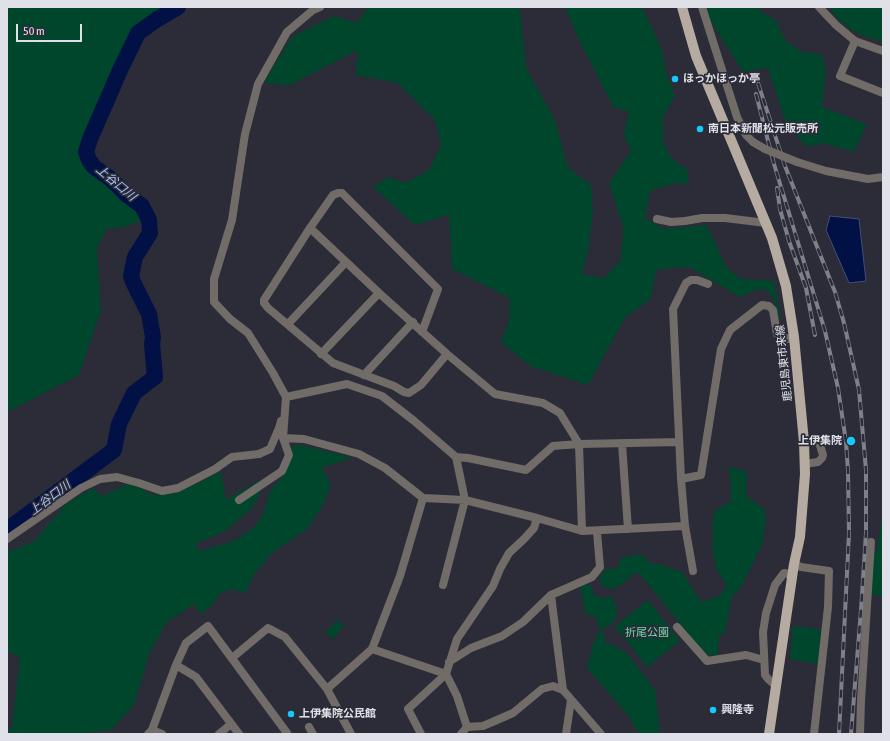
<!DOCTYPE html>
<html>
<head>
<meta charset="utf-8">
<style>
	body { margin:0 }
	#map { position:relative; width:890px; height:741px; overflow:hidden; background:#2b2c38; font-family:"Asap Condensed",sans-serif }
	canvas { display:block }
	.frame { position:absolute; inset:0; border:8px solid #e0e0e9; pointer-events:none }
	.scale { position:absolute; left:16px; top:24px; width:66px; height:18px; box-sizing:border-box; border:2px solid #e0e0e9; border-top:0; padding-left:5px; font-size:12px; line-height:14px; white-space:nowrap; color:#e0e0e9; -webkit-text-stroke:3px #2b2c38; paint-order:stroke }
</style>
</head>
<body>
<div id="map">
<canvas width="890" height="741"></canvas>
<div class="frame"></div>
<div class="scale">50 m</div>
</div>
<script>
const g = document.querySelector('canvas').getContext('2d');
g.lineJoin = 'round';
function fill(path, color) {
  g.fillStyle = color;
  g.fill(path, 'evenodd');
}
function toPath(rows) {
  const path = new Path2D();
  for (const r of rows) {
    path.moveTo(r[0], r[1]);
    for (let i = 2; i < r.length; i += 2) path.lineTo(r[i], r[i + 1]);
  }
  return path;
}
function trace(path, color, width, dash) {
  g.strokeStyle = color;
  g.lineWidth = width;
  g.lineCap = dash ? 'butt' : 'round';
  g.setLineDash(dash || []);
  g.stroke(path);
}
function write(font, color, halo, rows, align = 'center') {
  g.font = font + ' "Asap Condensed","Noto Sans JP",sans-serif';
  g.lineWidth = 3.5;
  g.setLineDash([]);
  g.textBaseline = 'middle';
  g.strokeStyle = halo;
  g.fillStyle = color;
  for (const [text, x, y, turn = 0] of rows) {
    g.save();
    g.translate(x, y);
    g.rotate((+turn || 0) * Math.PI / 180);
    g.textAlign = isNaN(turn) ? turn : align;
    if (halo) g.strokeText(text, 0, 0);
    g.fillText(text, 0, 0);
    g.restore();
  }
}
fill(toPath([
	[7,7,168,7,145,20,130,37,82,146,82,160,92,175,137,208,142,220,124,227,106,229,97,249,101,310,79,375,7,412],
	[369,7,520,7,526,68,555,120,568,168,591,185,593,211,589,245,582,274,604,278,621,260,623,227,609,183,631,151,624,135,629,111,614,108,579,40,565,7,642,7,661,47,666,72,675,96,663,117,663,141,671,158,687,169,689,183,676,183,650,191,645,218,664,229,707,225,726,267,741,279,774,281,781,321,776,315,776,307,773,298,766,289,755,290,740,297,691,268,682,267,656,270,651,298,624,319,588,385,530,366,501,342,509,320,510,298,452,269,449,215,415,225,373,187,388,177,406,183,429,170,441,145,435,120,398,83,356,75,358,50,288,86,264,82,293,36,334,16,356,23],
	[706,7,758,7,762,13,776,20,784,39,800,51,822,55,826,71,822,107,867,124,854,152,823,143,808,147,794,134,785,121,768,68,743,72,710,20],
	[829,7,883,7,883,42,864,36,850,29,837,18],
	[300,445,313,448,353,458,322,467,331,485,323,505,307,529,272,553,255,573,245,593,230,589,221,593,212,605,201,614,194,604,167,622,149,654,134,705,111,730,72,734,7,734,7,732,12,726,20,658,7,650,7,552,33,542,67,503,93,488,102,496,133,482,150,495,175,494,221,472,226,500,260,480,266,482,252,508,225,531,195,544,200,551,234,541,255,527,263,514,271,489,283,477,287,464,288,447],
	[729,466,747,472,746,496,764,509,766,520,762,545,740,589,732,596,725,633,719,636,718,655,709,655,700,648,639,573,635,573,621,585,614,589,605,588,599,580,604,570,619,567,620,559,637,554,645,557,651,564,662,564,667,567,682,572,701,602,719,596,727,586,716,569,713,553,712,524,715,510,731,502,731,486],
	[883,514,883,603,881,596,871,595,872,557,877,549],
	[590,584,595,596,605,598,612,597,616,606,617,616,612,624,602,628,605,642,625,651,655,690,660,734,639,734,628,715,587,668,593,644,600,629,596,617,585,613,580,587],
	[648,600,680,641,647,667,615,626],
	[337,620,344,625,333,639,326,633],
	[793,626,821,629,818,664,790,659]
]), '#00462c');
const water = toPath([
	[830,216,859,219,866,281,849,283,826,230,830,216]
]);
fill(water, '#011146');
trace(water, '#444f77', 1);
trace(toPath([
	[7,530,114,450,119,424,134,393,155,377,152,344,153,337,149,314,133,282,131,276,135,257,150,233,149,220,142,206,127,195,111,179,94,167,89,160,86,152,90,139,120,70,138,33,156,20,178,7]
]), '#011146', 16);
trace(toPath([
	[855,41,840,76,883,93],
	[657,219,671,222,685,221,702,218,725,218,766,223],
	[310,228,379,293,447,354,495,394,543,403,560,413,579,444,582,531],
	[288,324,346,262],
	[422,332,438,289,342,193,338,193,333,195,310,228,264,300,264,303,268,308,333,363,394,386,404,392,409,393,421,385,447,354],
	[321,354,379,293],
	[364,375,413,322],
	[286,397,347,384,382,396,413,420,456,457,465,500,443,585],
	[283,438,304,439,359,454,385,468,423,498],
	[804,442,815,441,819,442,823,455,822,458,818,462,805,464],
	[622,444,628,529],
	[456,457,468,458,526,470,553,446,579,444,679,442],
	[681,479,701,475,721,349,730,330,762,305,769,306,773,310,777,334,788,339,794,337],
	[239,500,282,471,289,455,283,438,286,397,273,373,248,333,230,319,214,302,214,279,232,220,245,134,258,84,287,32,313,10,320,7],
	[7,539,81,488,100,479,117,477,139,483,162,491,178,488,215,469,232,457,259,454,270,449,279,428,281,421],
	[794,564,801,567,829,571,828,607,814,734],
	[693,571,685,526,681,479,673,309,686,283,691,280,697,280,708,284],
	[551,595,563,690],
	[677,627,707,661,746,655,764,660],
	[372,649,446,674,457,696,467,727,461,734],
	[232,658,268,628,285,637,327,689,351,734],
	[449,662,471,648,502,636,523,622,551,595,592,577,600,567,597,532],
	[176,665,196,677,239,734],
	[775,685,769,680,765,675,763,632,766,613,775,585,784,573,793,575],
	[327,689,372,649,400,576,423,498,465,500,537,518,582,531,685,526],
	[309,727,313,734],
	[467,727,483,726,497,720,513,713,542,689,553,686,563,690,601,734],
	[152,730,162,734],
	[148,734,152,730,176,665,186,643,208,626,287,733,286,734],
	[219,734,231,724],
	[421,734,408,709,446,674,457,639,493,586,500,569,509,553,524,539,534,528,537,518],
	[566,734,571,700],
	[860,734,861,701,871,542]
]), '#716c67', 8);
trace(toPath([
	[702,7,737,117,746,135,753,142],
	[819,7,836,25,855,41,883,51],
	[797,162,826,171,868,179,883,177]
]), '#716c67', 8);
trace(toPath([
	[682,7,696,56,772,238,786,286,794,337,804,442,805,474,800,537,794,564,769,734]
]), '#b6aba0', 10);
const rail = toPath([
	[758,83,785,166,835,292,844,323,859,390,866,470,866,533,861,610,851,734],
	[756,94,774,164,825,331,838,388,846,442,848,471,849,533,839,734],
	[777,188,780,209,789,241,806,288,815,335]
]);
trace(rail, '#7f7f8a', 4);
trace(rail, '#2b2c38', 2.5, [8]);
trace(toPath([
	[753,142,765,149,797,162]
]), '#716c67', 8);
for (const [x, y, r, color] of [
	[675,79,4,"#15cafb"],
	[700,129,4,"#15cafb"],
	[851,441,5,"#15cafb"],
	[713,710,4,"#15cafb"],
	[291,714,4,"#15cafb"]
]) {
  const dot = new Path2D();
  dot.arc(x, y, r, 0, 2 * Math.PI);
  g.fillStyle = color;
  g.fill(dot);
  trace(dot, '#2b2c38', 1.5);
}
write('bold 11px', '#e0e0e9', '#2b2c38', [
	["ほっかほっか亭",683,79],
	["南日本新聞松元販売所",708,129],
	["上伊集院",842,441,"right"],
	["興隆寺",721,710],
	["上伊集院公民館",299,714]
], 'left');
write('11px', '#e0e0e9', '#2b2c38', [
	["鹿児島東市来線",784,363,-96]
]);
write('11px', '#6bdca6', '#2b2c38', [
	["折尾公園",647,633]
]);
write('italic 12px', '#a7c2f5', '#2b2c38', [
	["上谷口川",116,183,40],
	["上谷口川",50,498,-37]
]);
</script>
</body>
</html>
